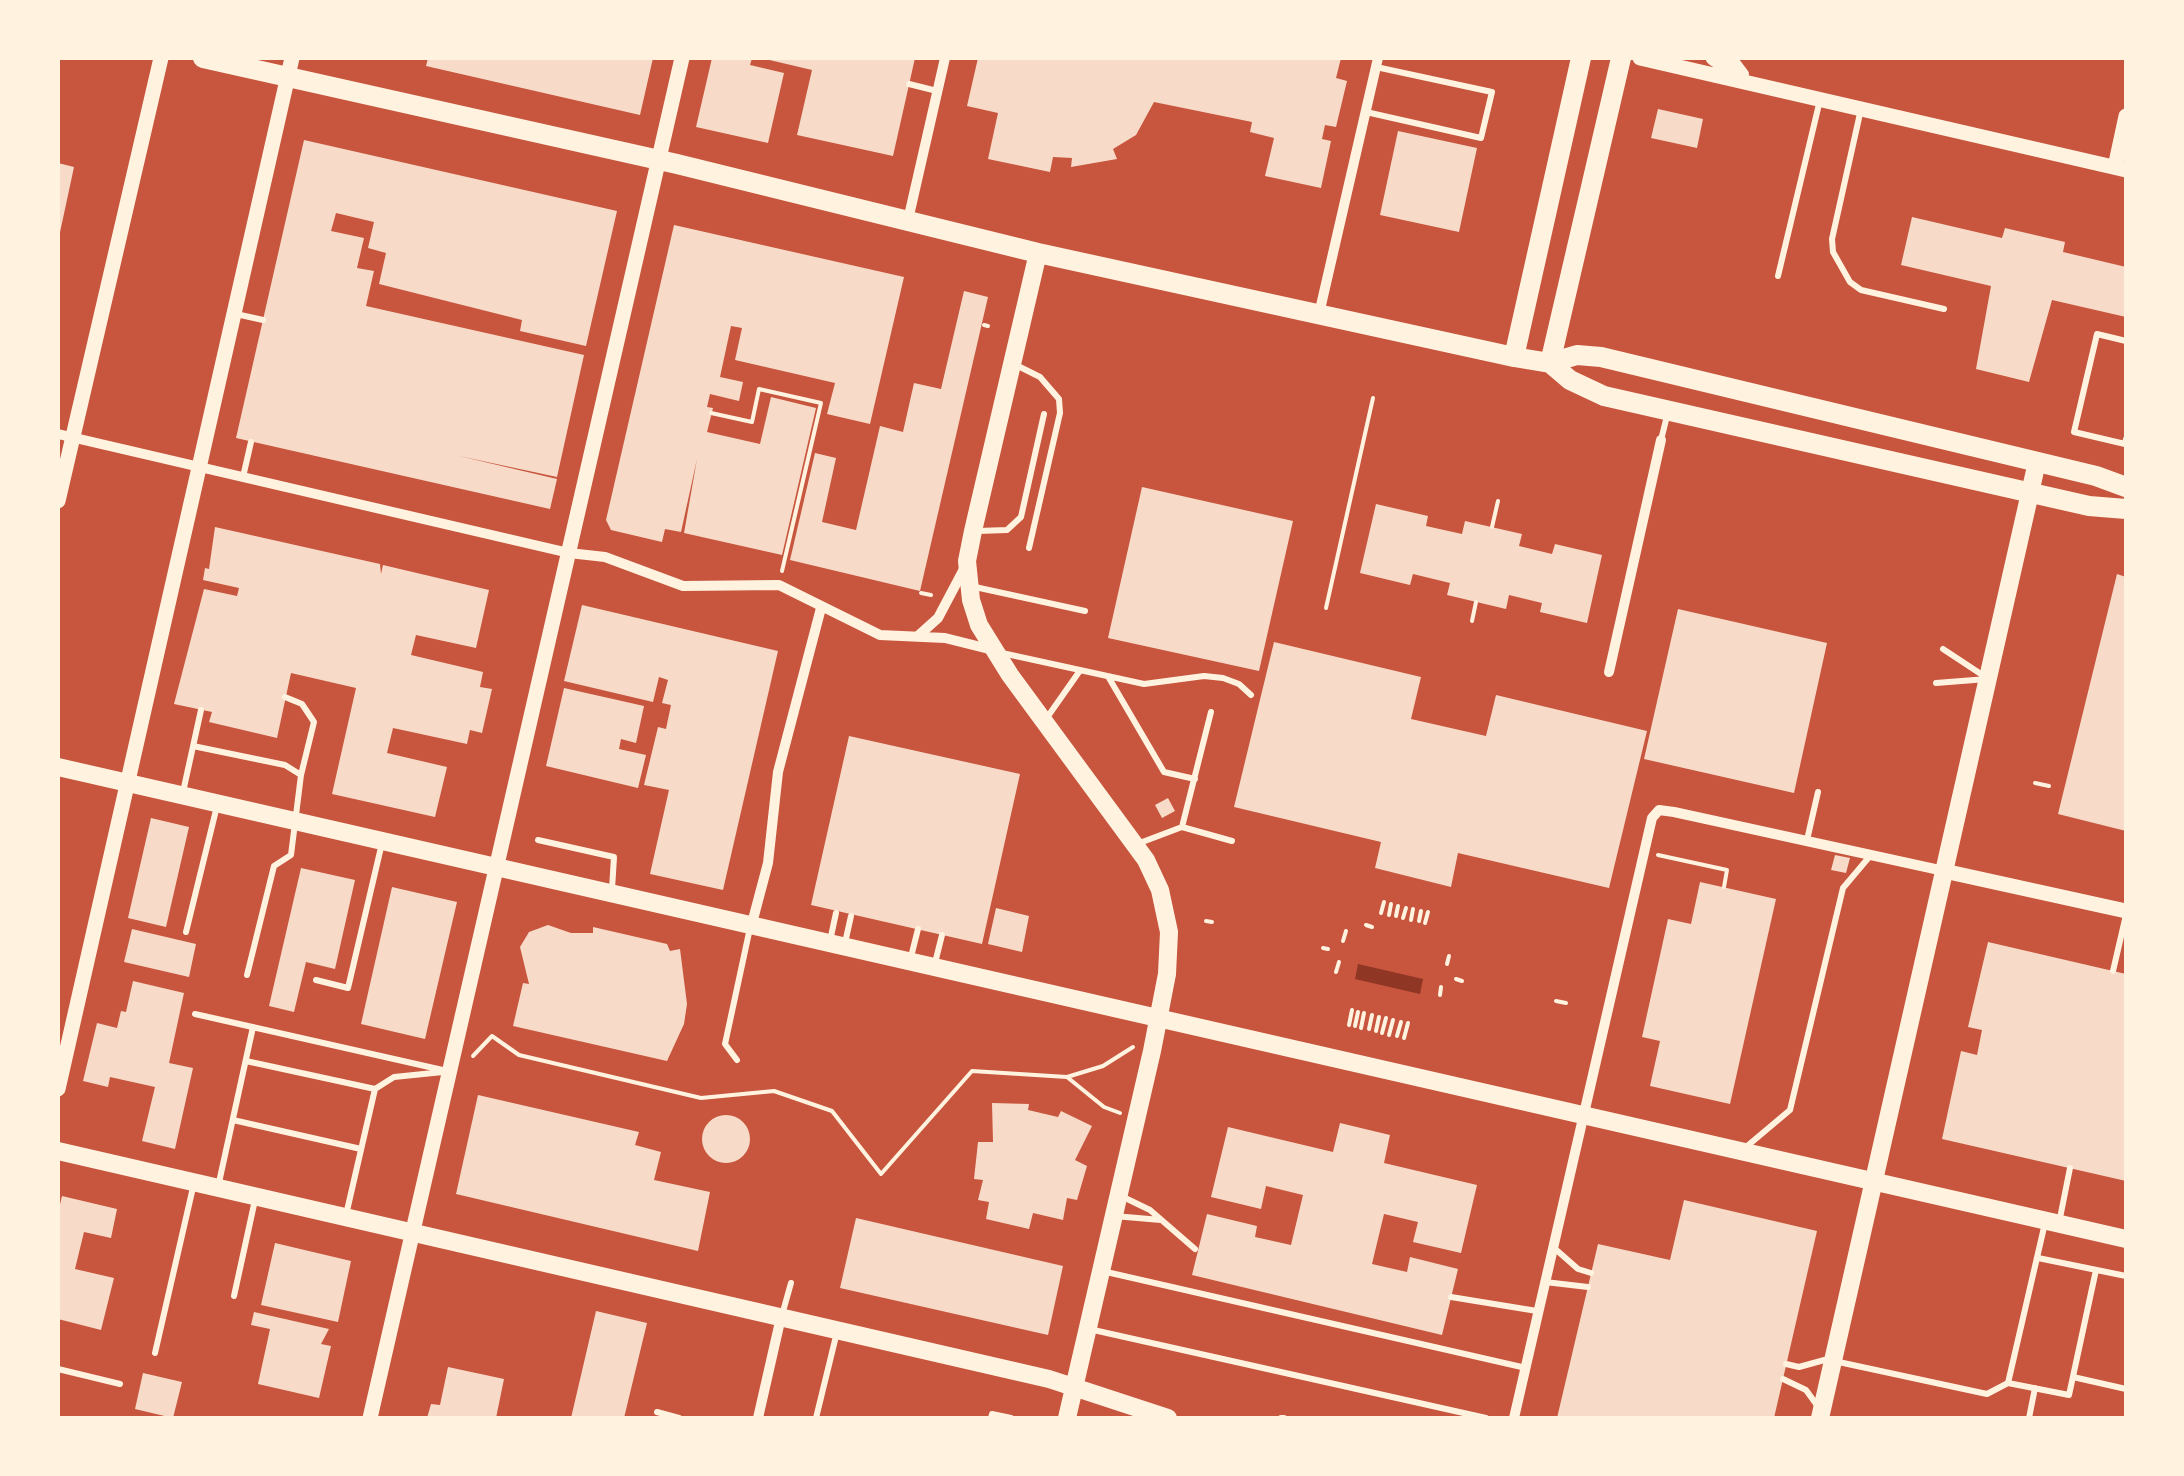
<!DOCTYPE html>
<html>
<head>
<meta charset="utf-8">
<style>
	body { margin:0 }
	#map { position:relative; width:2184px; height:1476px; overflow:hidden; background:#c8553d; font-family:"Open Sans",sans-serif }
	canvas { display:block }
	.frame { position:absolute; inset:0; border:60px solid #fff3e0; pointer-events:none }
</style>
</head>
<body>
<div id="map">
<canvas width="2184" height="1476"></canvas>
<div class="frame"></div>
</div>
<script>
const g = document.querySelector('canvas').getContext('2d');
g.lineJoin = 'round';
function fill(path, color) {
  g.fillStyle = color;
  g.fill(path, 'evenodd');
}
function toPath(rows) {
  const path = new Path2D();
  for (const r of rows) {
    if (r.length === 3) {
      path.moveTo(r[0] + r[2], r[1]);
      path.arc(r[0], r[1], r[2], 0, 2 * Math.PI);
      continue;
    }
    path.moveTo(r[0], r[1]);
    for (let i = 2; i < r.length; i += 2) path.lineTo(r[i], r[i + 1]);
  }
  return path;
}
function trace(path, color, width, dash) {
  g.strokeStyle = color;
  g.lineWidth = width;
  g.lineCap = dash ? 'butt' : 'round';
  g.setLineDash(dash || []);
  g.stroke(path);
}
fill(toPath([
	[1358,964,1423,979,1420,994,1355,979]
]), '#8f3625');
fill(toPath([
	[428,58,653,58,640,115,426,66],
	[712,58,752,58,750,65,784,73,768,143,696,127],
	[761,58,915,58,893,156,797,135,812,70],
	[978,58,1341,58,1336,78,1347,81,1336,127,1325,125,1322,139,1331,141,1321,188,1265,176,1274,138,1250,132,1252,122,1154,102,1136,135,1113,149,1117,159,1071,167,1072,158,1053,157,1050,172,988,159,998,113,967,106],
	[1658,109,1703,119,1697,148,1651,138],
	[1398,131,1477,148,1459,232,1380,215],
	[304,140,617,211,586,346,520,331,522,320,379,284,386,253,368,248,374,222,336,213,331,231,364,238,357,268,374,271,366,306,584,355,557,477,459,456,557,479,550,509,236,438],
	[58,163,74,167,59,237,58,237],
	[1912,217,2002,238,2005,228,2065,242,2063,252,2126,267,2126,317,2052,300,2029,382,1976,369,1991,286,1901,265],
	[674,225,904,277,870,424,827,414,835,383,735,360,742,328,731,326,720,377,743,382,739,401,710,394,707,407,713,408,707,432,760,444,771,397,816,408,782,555,684,533,697,459,681,532,665,529,662,542,611,530,606,520],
	[964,291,988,297,920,591,790,560,815,453,836,458,822,522,856,530,880,426,903,432,914,383,941,389],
	[1142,487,1293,521,1259,671,1108,638],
	[1376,504,1428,516,1426,526,1462,534,1465,521,1522,534,1519,546,1552,554,1555,544,1602,555,1587,623,1540,612,1542,603,1509,595,1506,609,1447,595,1450,583,1413,574,1410,585,1360,573],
	[215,527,380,564,381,574,383,565,489,590,476,648,416,635,411,655,483,672,480,687,492,689,482,733,470,730,467,744,393,728,387,753,447,767,435,817,332,794,356,688,291,673,277,738,209,722,212,712,174,704,204,589,237,596,239,588,203,580,205,568,209,569],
	[2117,574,2126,577,2126,831,2058,814],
	[582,605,778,651,723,890,650,874,669,790,644,785,658,727,666,729,671,705,662,703,668,680,659,677,653,702,564,681],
	[1678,609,1827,643,1794,793,1644,759],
	[1274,642,1421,677,1411,719,1486,736,1496,695,1647,731,1609,888,1458,853,1451,887,1375,868,1381,842,1234,807],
	[564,688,644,706,636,743,621,739,619,749,646,755,638,788,546,766],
	[849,736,1020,774,982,944,811,905],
	[1168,798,1175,811,1162,818,1155,805],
	[151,818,189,827,166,927,128,918],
	[1835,855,1850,858,1846,873,1831,870],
	[301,868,355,880,335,969,306,962,294,1012,269,1006],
	[1700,882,1776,899,1730,1104,1650,1086,1660,1041,1642,1037,1668,919,1691,924],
	[392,887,457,902,425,1039,361,1024],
	[996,908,1029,916,1022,952,988,944],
	[548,925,571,933,593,933,593,927,667,944,670,951,680,949,687,1004,684,1024,667,1061,513,1026,523,983,529,984,520,947,529,932],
	[132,929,196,944,189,977,124,962],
	[1988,942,2126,974,2126,1181,1942,1139,1961,1051,1977,1055,1982,1030,1968,1027],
	[133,981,184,993,169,1063,193,1068,175,1149,142,1141,155,1087,110,1077,108,1087,83,1081,97,1023,117,1028,121,1011,126,1012],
	[478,1095,639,1132,635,1145,661,1152,654,1180,710,1192,698,1251,456,1194],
	[992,1103,1029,1104,1028,1110,1058,1117,1061,1111,1092,1126,1075,1160,1087,1166,1077,1200,1067,1198,1063,1220,1033,1213,1029,1229,986,1219,989,1202,978,1200,983,1180,974,1179,978,1142,993,1142],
	[726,1139,24],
	[1340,1123,1390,1135,1384,1163,1477,1185,1461,1253,1413,1242,1418,1222,1384,1214,1372,1264,1407,1272,1410,1257,1458,1269,1442,1335,1192,1275,1207,1214,1257,1226,1255,1237,1291,1245,1303,1195,1266,1186,1261,1209,1211,1197,1228,1127,1333,1152],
	[62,1196,117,1209,111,1238,84,1232,75,1269,114,1278,101,1330,58,1319,58,1213],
	[1684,1200,1817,1231,1774,1418,1557,1418,1598,1244,1670,1260],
	[856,1218,1063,1266,1048,1335,840,1288],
	[275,1243,351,1261,338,1322,261,1305],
	[596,1311,647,1323,624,1418,571,1418],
	[254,1312,329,1329,321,1344,331,1346,319,1398,258,1384,270,1329,251,1325],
	[448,1367,504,1379,496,1418,427,1418,431,1404,440,1405],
	[143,1373,182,1382,173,1418,135,1409]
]), '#f7dbc8');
trace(toPath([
	[984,325,988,326],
	[711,413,752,422,759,389,821,403,782,571],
	[1492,527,1498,501],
	[921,593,931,595],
	[1326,608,1373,398],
	[1472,621,1476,602],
	[2035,783,2049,786],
	[1658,855,1727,870,1724,887],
	[1381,913,1384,902],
	[1389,915,1391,904],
	[1396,916,1398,906],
	[1403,918,1406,908],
	[1411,920,1413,909],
	[1206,921,1212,922],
	[1419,921,1421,911],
	[1425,923,1428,912],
	[1366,925,1372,927],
	[1343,941,1346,931],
	[1323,948,1328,949],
	[1447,964,1449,956],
	[1336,972,1339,962],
	[1456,979,1462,981],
	[1440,995,1441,987],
	[1556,1001,1566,1003],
	[1349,1025,1352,1010],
	[1355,1026,1358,1012],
	[1361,1028,1364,1013],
	[1369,1029,1372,1015],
	[1376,1031,1379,1017],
	[1382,1033,1386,1018],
	[1389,1035,1393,1020],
	[1397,1036,1401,1022],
	[1404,1038,1408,1023],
	[473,1056,492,1036,519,1055,701,1098,774,1091,832,1111,881,1174,972,1071,1067,1077,1103,1066,1133,1047],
	[1067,1077,1104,1107,1120,1113]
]), '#fff3e0', 4);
trace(toPath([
	[909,84,937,91],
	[1861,109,1832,239,1833,252,1850,282,1861,290,1944,309],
	[1366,112,1481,138,1492,92,1376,67],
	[1778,276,1820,100],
	[236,314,263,320],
	[2126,341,2097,334,2074,432,2125,444,2126,439],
	[1016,365,1040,377,1059,399,1060,413,1029,548],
	[1661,440,1667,416],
	[243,477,251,442],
	[978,531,1007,530,1021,517,1044,414],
	[975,587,1085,611],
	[1943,649,1987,678],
	[1002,653,1144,684,1204,676,1223,678,1239,684,1251,695],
	[1109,678,1164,772,1195,779],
	[1936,683,1987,679],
	[1046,719,1079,672],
	[193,746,285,765,301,775],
	[183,792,201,710],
	[1182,827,1211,712],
	[538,840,614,857,612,889],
	[1807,840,1818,792],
	[1137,844,1182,827,1232,841],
	[186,932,217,806],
	[830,941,836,913],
	[845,943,851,916],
	[911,957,918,929],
	[935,963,942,935],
	[2113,971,2126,915],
	[247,975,274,866,291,855,301,775,314,722,302,704,285,697],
	[316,980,348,988,382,843],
	[195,1014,447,1071],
	[737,1060,725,1044,750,928],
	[246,1061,375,1089],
	[233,1120,361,1149],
	[1746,1147,1790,1110,1843,888,1870,856],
	[218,1187,253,1027],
	[1119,1195,1150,1210,1195,1249],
	[346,1215,375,1089,394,1077,443,1072],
	[1114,1216,1161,1220],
	[2059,1223,2070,1168],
	[1553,1247,1578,1269,1591,1273],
	[2038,1258,2126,1276],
	[1102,1271,1526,1368],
	[1545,1282,1588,1287],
	[234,1296,255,1200],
	[1451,1297,1537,1311],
	[782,1315,791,1283],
	[1089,1329,1486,1418],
	[155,1353,194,1183],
	[1834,1361,1987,1394,2008,1383,2069,1395,2096,1270],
	[1786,1364,1799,1367,1828,1359],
	[58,1369,120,1384],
	[2073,1377,2126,1389],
	[1783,1379,1806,1390,1819,1408],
	[2008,1383,2045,1223],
	[657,1412,679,1418],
	[816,1418,837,1332],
	[991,1418,992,1414,1011,1418],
	[1281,1418,1284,1418],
	[2029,1418,2035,1388]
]), '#fff3e0', 6);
trace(toPath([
	[1732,58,1744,74],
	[908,220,945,58],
	[1319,314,1378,58],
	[58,434,569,553,605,557,683,586,779,585,880,635,945,638,993,650],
	[919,635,938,618,965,567],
	[1609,672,1661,440],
	[751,927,768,863,778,772,821,608],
	[758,1418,781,1317],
	[1514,1418,1652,818,1659,810,1674,812,1944,871]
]), '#fff3e0', 10);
trace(toPath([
	[1640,58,2126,170],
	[1713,58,1739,75],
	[2115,167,2126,116],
	[58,501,161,58],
	[1944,871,2126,911],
	[58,1089,292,58],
	[370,1418,682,58]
]), '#fff3e0', 15);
trace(toPath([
	[1038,253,973,531,967,561,971,600,979,625,1010,675,1146,860,1160,890,1169,932,1167,974,1152,1051,1067,1418],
	[58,767,2126,1239],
	[58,1151,1049,1379,1168,1418],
	[1820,1418,2037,462]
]), '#fff3e0', 18);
trace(toPath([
	[203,58,677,164,1038,253,1514,357,1550,363,1577,355,1601,357,2096,476,2126,487],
	[1514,357,1581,58],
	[1550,363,1570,380,1604,396,2089,506,2126,509],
	[1550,363,1621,58]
]), '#fff3e0', 20);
</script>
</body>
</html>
